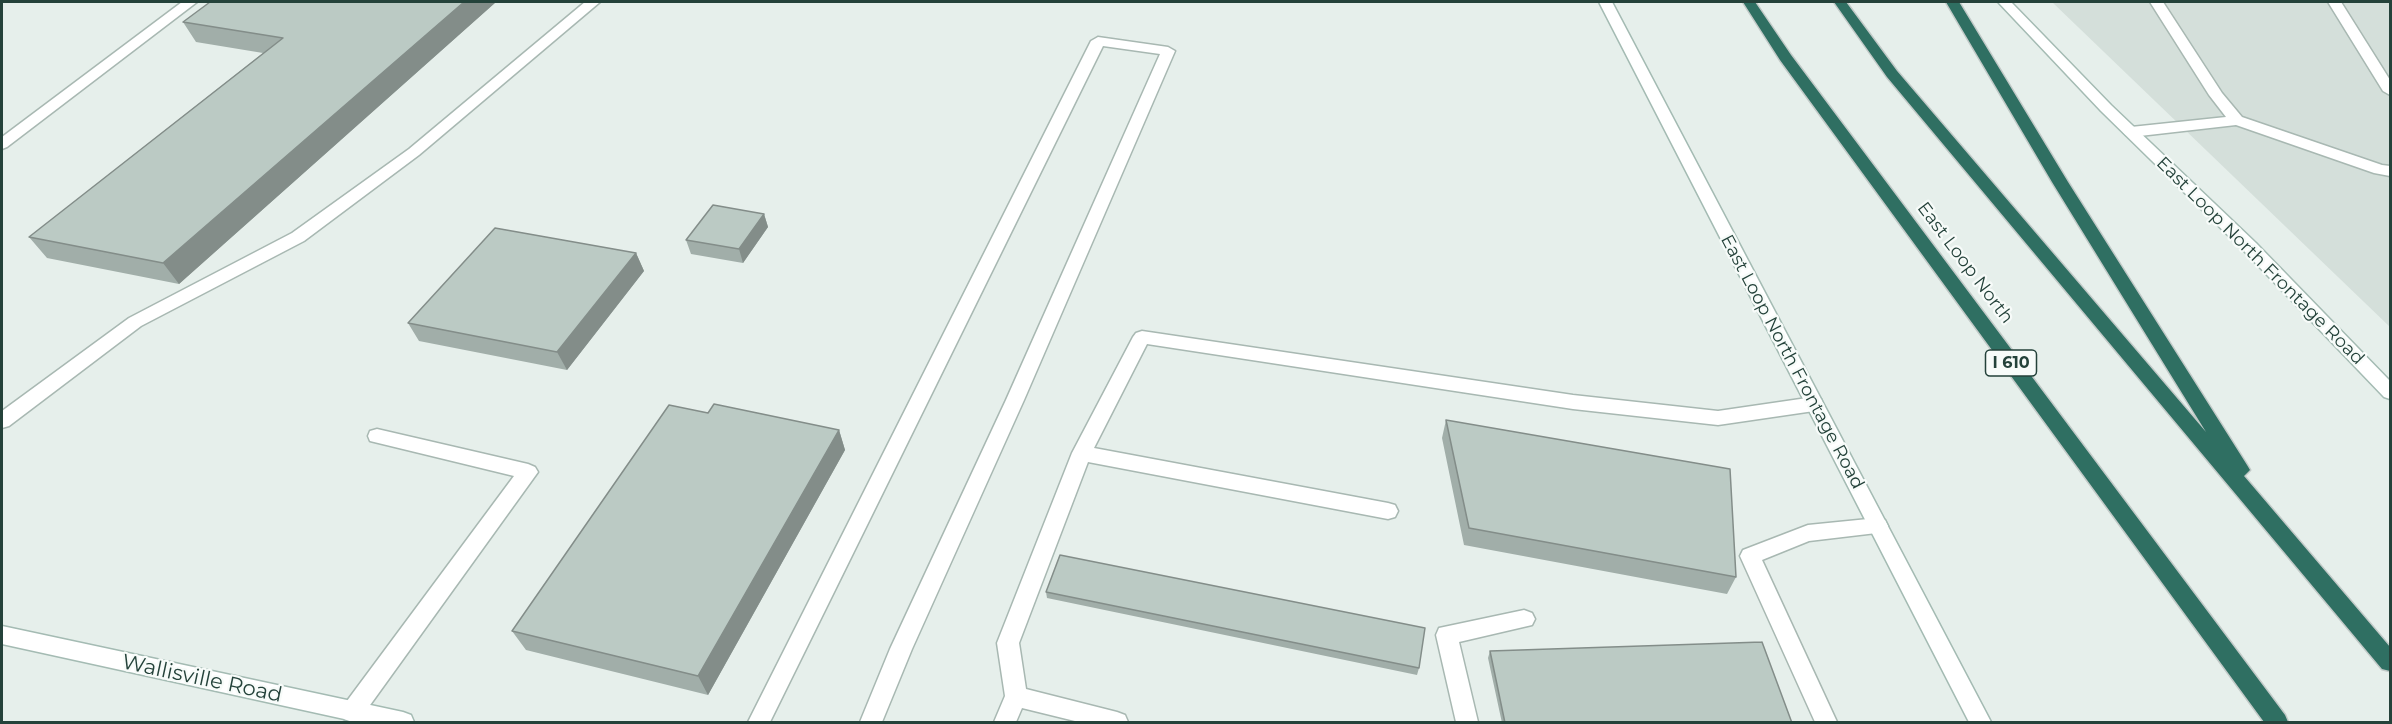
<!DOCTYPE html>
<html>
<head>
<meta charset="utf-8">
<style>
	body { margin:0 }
	#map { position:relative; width:2392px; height:724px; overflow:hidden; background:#e6efeb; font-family:Montserrat,sans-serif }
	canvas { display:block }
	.frame { position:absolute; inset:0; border:3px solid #24423a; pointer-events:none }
</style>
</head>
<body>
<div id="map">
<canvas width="2392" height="724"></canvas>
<div class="frame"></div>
</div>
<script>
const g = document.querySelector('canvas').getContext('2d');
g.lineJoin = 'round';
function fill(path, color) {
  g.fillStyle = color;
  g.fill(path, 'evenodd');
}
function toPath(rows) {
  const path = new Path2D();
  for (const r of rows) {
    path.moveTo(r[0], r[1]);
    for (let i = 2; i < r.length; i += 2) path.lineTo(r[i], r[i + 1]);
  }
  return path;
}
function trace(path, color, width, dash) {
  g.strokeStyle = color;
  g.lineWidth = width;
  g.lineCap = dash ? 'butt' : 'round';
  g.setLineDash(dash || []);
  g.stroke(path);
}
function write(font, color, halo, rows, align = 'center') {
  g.font = font + ' Montserrat,sans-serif';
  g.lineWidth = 4.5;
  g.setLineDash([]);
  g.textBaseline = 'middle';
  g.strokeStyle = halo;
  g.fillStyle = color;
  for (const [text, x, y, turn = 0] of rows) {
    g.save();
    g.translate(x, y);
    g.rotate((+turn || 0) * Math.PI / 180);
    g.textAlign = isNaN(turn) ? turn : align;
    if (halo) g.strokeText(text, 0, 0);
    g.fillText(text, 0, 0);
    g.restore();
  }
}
fill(toPath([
	[2052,2,2390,2,2390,327]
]), '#d4dfda');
const service = toPath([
	[182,2,197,2,7,147,2,149,2,137,182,2],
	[585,2,600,2,419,155,304,241,141,326,9,426,2,428,2,411,129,318,292,233,409,149,585,2],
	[2150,2,2163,2,2222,93,2242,117,2382,165,2390,166,2390,176,2374,173,2236,125,2131,137,2126,135,2123,132,2126,129,2131,127,2226,117,2209,95,2150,2],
	[2328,2,2341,2,2390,80,2390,95,2383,91,2328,2],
	[1098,37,1168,47,1175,51,1024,400,912,649,882,722,860,722,890,649,1006,400,1160,54,1103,46,770,722,748,722,1091,41,1098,37],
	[1142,331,1573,395,1718,411,1814,397,1821,399,1823,404,1821,409,1814,411,1718,425,1573,409,1147,344,1094,448,1388,503,1395,505,1398,511,1395,517,1388,519,1088,462,1019,643,1026,689,1117,712,1125,715,1128,722,1079,722,1022,708,1016,722,994,722,1005,696,997,643,1072,453,1133,337,1136,333,1142,331],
	[377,429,528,464,535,467,538,472,360,719,352,722,344,719,341,712,344,705,514,476,370,441,368,436,370,431,377,429],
	[1878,518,1885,520,1888,526,1885,532,1809,541,1762,560,1837,722,1815,722,1740,556,1743,550,1808,525,1878,518],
	[1524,610,1532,613,1535,619,1532,625,1459,642,1478,722,1456,722,1436,635,1439,628,1524,610]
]);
const secondary = toPath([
	[1599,2,1612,2,1991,722,1969,722,1599,2],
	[1998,2,2011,2,2111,105,2256,243,2390,381,2390,399,2384,397,2244,251,2101,111,1998,2],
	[2,626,403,712,411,715,414,722,358,722,2,644,2,626]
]);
const motorway = toPath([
	[1743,2,1755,2,1791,55,2285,715,2288,722,2264,722,1780,60,1743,2],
	[1834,2,1846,2,1897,71,2206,432,2052,182,1946,2,1959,2,2068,182,2247,465,2250,470,2244,476,2390,647,2390,671,2382,669,1887,77,1834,2]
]);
trace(service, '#a8b8b2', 3);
trace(secondary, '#a4bbb3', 3);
trace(motorway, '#c2cac8', 3);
fill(service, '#fff');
fill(secondary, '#fff');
fill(motorway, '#2f6f62');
fill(toPath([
	[496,2,179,284,47,258,29,237,263,53,196,42,183,22],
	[764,214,768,227,743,263,691,254,686,240],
	[636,253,644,271,567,370,419,341,408,323],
	[708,413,839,430,845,450,708,695,526,650,512,631],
	[1446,420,1736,577,1727,594,1464,545,1442,438],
	[1046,592,1419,668,1417,675,1047,598],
	[1490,651,1792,723,1502,723,1488,658]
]), '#a1aea9');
fill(toPath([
	[464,2,496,2,179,284,163,263],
	[764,214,768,227,743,263,739,249],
	[636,253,644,271,567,370,557,352],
	[839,430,845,450,708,695,698,676]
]), '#838d89');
const building = toPath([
	[210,2,464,2,163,263,29,237,283,38,183,22,210,2],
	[713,205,764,214,739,249,686,240,713,205],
	[495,228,636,253,557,352,408,323,495,228],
	[714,404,839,430,698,676,512,631,669,405,708,413,714,404],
	[1446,420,1730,469,1736,577,1469,528,1446,420],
	[1060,555,1425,628,1419,668,1046,592,1060,555],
	[1762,642,1792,723,1505,723,1490,651,1762,642]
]);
fill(building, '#bbcac4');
trace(building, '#838d89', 1.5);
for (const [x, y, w] of [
	[2011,363,51]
]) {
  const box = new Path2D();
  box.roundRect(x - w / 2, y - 13, w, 26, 4.5);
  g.fillStyle = '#f7fbf9';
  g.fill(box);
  trace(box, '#24423a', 1.5);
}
write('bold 16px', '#24423a', null, [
	["I 610",2011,363]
]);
write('18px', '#24423a', '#f7fbf9', [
	["East Loop North Frontage Road",2260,261,45],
	["East Loop North",1965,263,53],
	["East Loop North Frontage Road",1792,362,62]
]);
write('21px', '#24423a', '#f7fbf9', [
	["Wallisville Road",202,679,12]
]);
</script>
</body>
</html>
